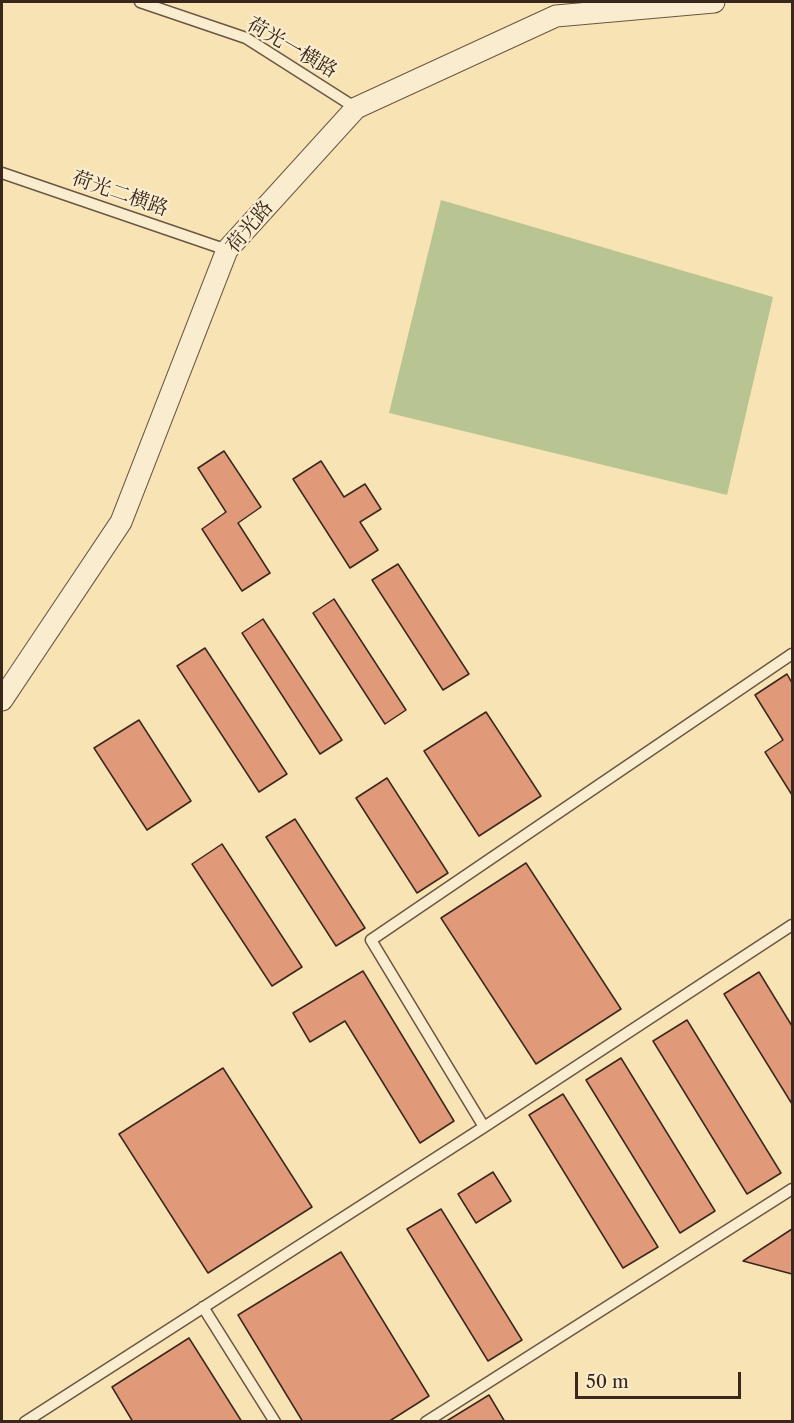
<!DOCTYPE html>
<html>
<head>
<meta charset="utf-8">
<style>
	body { margin:0 }
	#map { position:relative; width:794px; height:1423px; overflow:hidden; background:#f8e3b5; font-family:"Libre Caslon Text",serif }
	canvas { display:block }
	.frame { position:absolute; inset:0; border:3px solid #3a271c; pointer-events:none }
	.scale { position:absolute; left:575px; top:1372px; width:166px; height:27px; box-sizing:border-box; border:3px solid #3a271c; border-top:0; padding-left:8px; font-size:18px; line-height:21px; white-space:nowrap; color:#3a271c; -webkit-text-stroke:4px #faedcf; paint-order:stroke }
</style>
</head>
<body>
<div id="map">
<canvas width="794" height="1423"></canvas>
<div class="frame"></div>
<div class="scale">50 m</div>
</div>
<script>
const g = document.querySelector('canvas').getContext('2d');
g.lineJoin = 'round';
function fill(path, color) {
  g.fillStyle = color;
  g.fill(path, 'evenodd');
}
function toPath(rows) {
  const path = new Path2D();
  for (const r of rows) {
    path.moveTo(r[0], r[1]);
    for (let i = 2; i < r.length; i += 2) path.lineTo(r[i], r[i + 1]);
  }
  return path;
}
function trace(path, color, width, dash) {
  g.strokeStyle = color;
  g.lineWidth = width;
  g.lineCap = dash ? 'butt' : 'round';
  g.setLineDash(dash || []);
  g.stroke(path);
}
function write(font, color, halo, rows, align = 'center') {
  g.font = font + ' "Libre Caslon Text","Noto Serif SC",serif';
  g.lineWidth = 4.5;
  g.setLineDash([]);
  g.textBaseline = 'middle';
  g.strokeStyle = halo;
  g.fillStyle = color;
  for (const [text, x, y, turn = 0] of rows) {
    g.save();
    g.translate(x, y);
    g.rotate((+turn || 0) * Math.PI / 180);
    g.textAlign = isNaN(turn) ? turn : align;
    if (halo) g.strokeText(text, 0, 0);
    g.fillText(text, 0, 0);
    g.restore();
  }
}
fill(toPath([
	[441,200,773,297,727,495,389,413]
]), '#b8c592');
const building = toPath([
	[224,451,261,507,238,523,270,573,242,591,202,529,226,512,198,468,224,451],
	[321,461,344,497,365,484,381,509,360,522,378,550,350,568,293,479,321,461],
	[398,564,469,674,443,690,372,580,398,564],
	[334,599,406,710,385,724,313,613,334,599],
	[263,619,342,740,320,754,242,633,263,619],
	[205,648,287,774,259,792,177,666,205,648],
	[787,674,792,683,792,795,765,752,783,740,755,695,787,674],
	[486,712,541,796,479,836,424,751,486,712],
	[139,720,191,801,147,830,94,748,139,720],
	[387,778,448,873,417,893,356,798,387,778],
	[295,819,365,928,336,946,266,837,295,819],
	[222,844,302,967,272,986,192,864,222,844],
	[526,863,621,1009,536,1064,441,918,526,863],
	[363,971,454,1121,420,1143,345,1021,310,1042,293,1013,363,971],
	[759,972,792,1026,792,1104,724,994,759,972],
	[687,1020,781,1173,747,1194,653,1041,687,1020],
	[621,1058,715,1211,680,1233,586,1080,621,1058],
	[223,1068,312,1207,208,1273,119,1134,223,1068],
	[563,1094,658,1247,623,1268,529,1115,563,1094],
	[493,1172,511,1201,476,1223,458,1194,493,1172],
	[441,1209,522,1340,488,1361,407,1229,441,1209],
	[792,1229,792,1274,743,1261,792,1229],
	[341,1252,429,1396,388,1422,303,1422,238,1315,341,1252],
	[189,1338,242,1422,133,1422,112,1387,189,1338],
	[489,1395,505,1422,445,1422,489,1395]
]);
fill(building, '#e09a7a');
trace(building, '#3a271c', 1.5);
const lane = toPath([
	[140,2,246,38,356,108],
	[2,173,227,250],
	[484,1127,371,940,792,654],
	[203,1307,275,1422],
	[25,1422,484,1127,792,925],
	[426,1422,792,1189]
]);
const street = toPath([
	[2,700,121,522,227,250,356,108,556,16,714,2]
]);
trace(lane, '#6a5642', 13);
trace(street, '#6a5642', 23);
trace(lane, '#faedcf', 10);
trace(street, '#faedcf', 21);
write('20px', '#3a271c', '#faedcf', [
	["荷光一横路",292,48,30],
	["荷光二横路",120,194,19],
	["荷光路",250,227,-50]
]);
</script>
</body>
</html>
